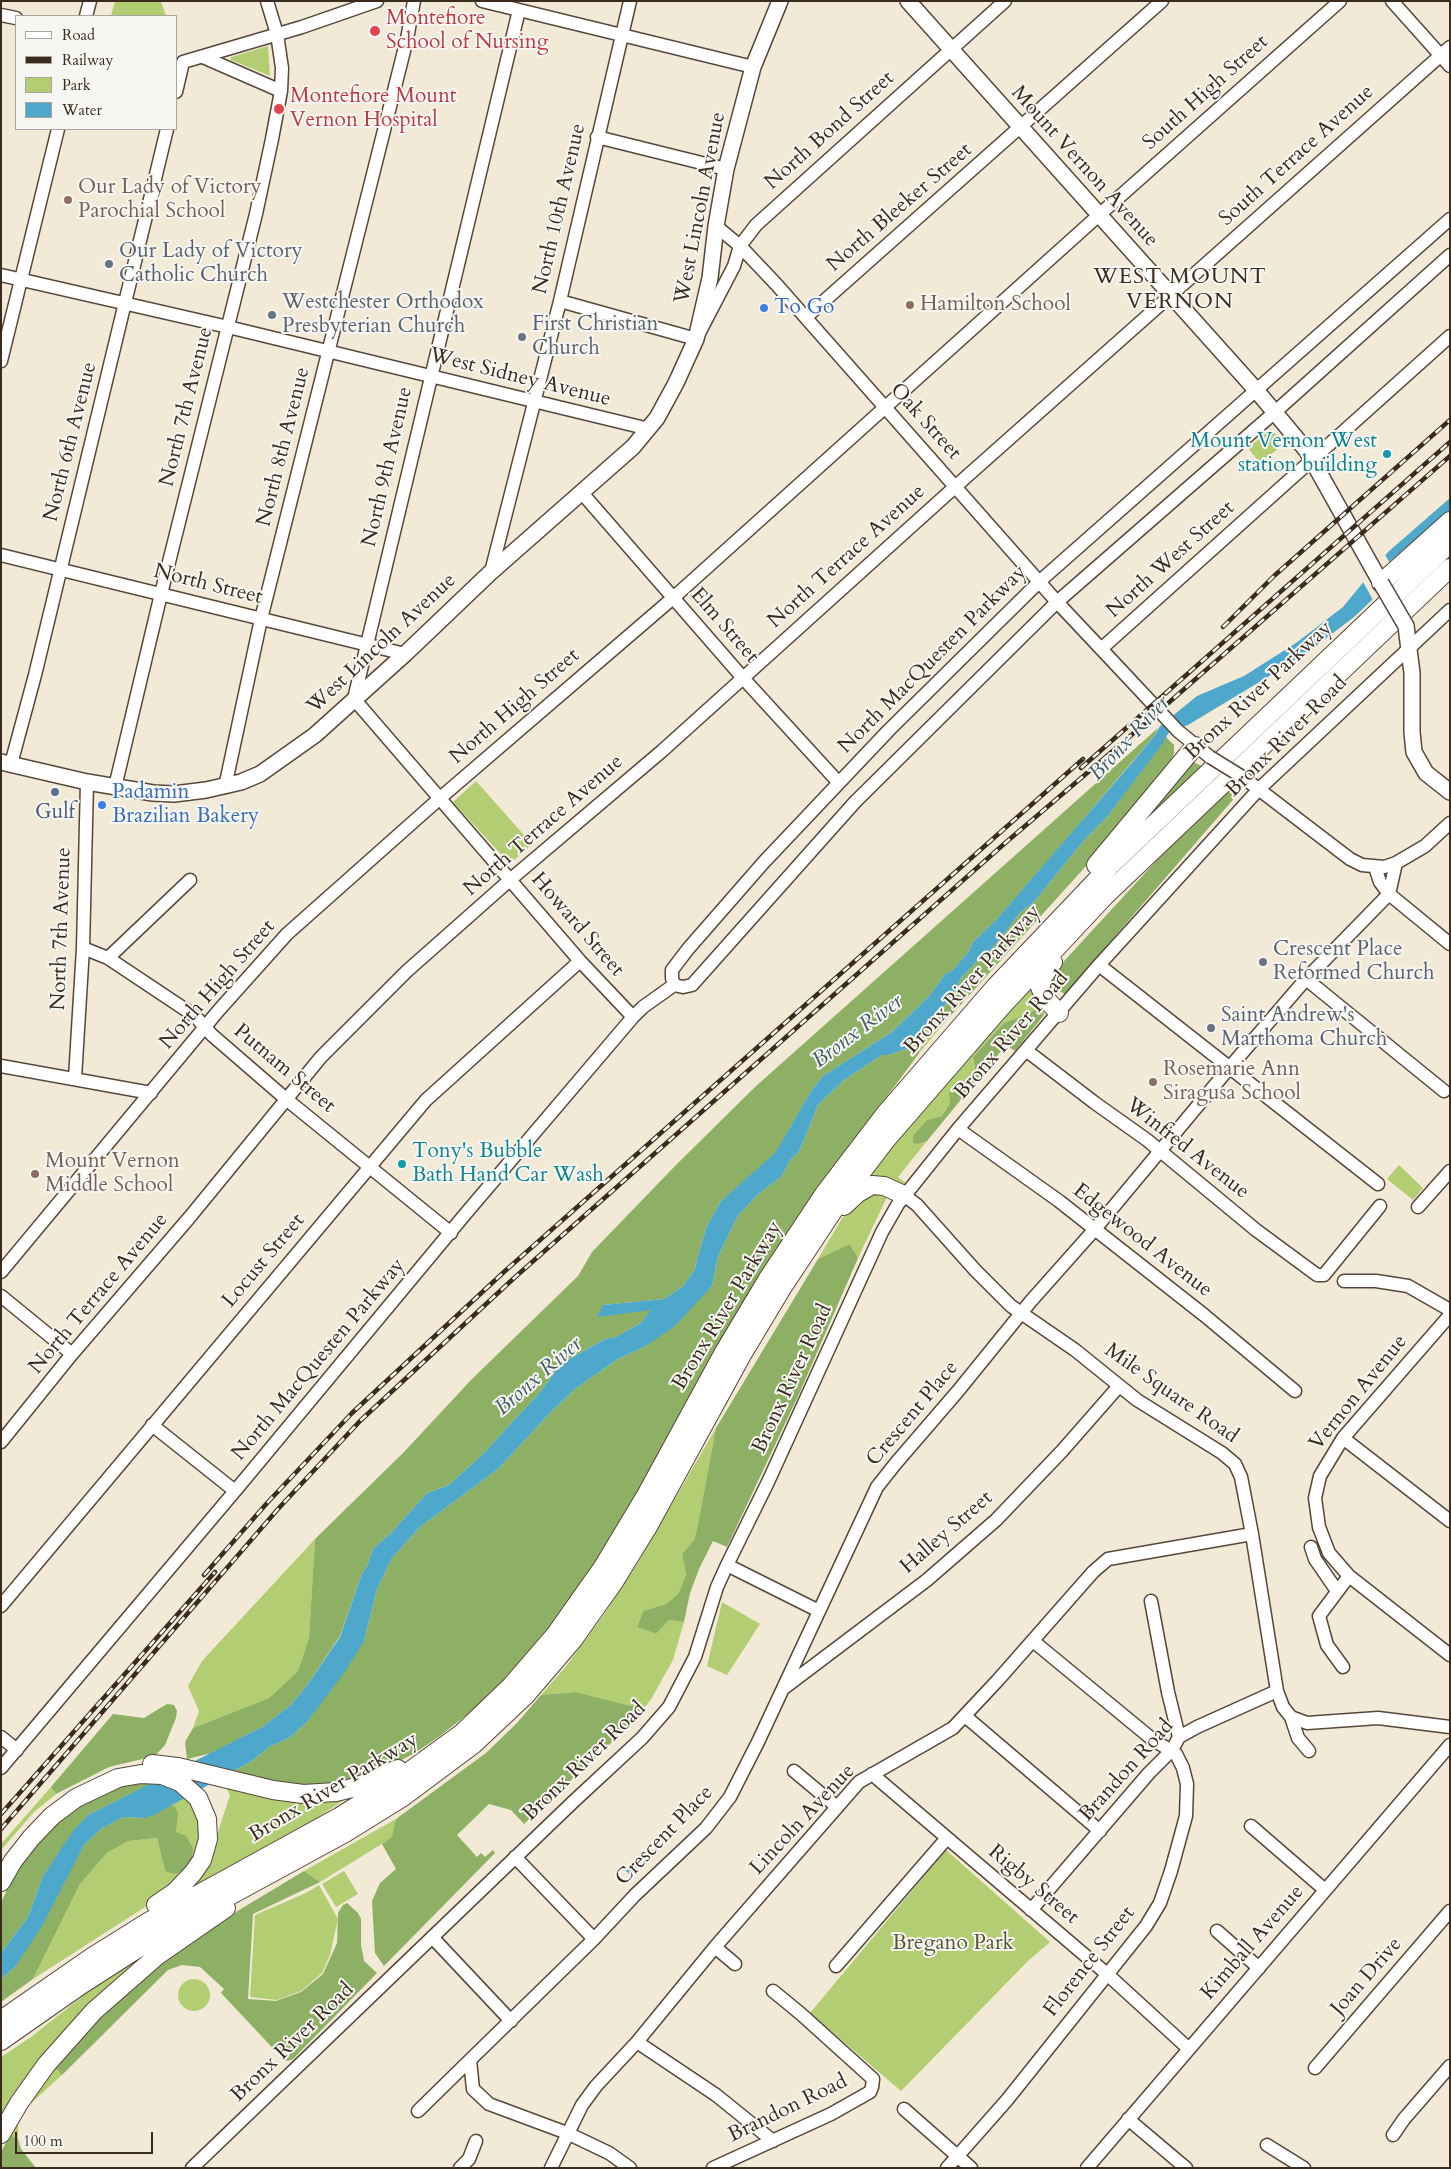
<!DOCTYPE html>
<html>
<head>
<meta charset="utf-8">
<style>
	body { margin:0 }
	#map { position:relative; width:1451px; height:2169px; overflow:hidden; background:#f2e9d6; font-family:Cardo,serif }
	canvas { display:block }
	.frame { position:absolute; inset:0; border:2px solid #3b2a1e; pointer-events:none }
	.legend { position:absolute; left:15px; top:15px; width:162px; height:115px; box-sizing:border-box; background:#f6f6f2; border:1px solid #aba49d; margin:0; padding:6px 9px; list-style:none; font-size:15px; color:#3b2a1e }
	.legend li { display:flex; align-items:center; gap:10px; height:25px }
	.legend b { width:25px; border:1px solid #aba49d }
	.scale { position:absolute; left:15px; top:2132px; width:138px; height:22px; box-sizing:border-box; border:2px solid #3b2a1e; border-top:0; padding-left:6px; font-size:15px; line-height:18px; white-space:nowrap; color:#3b2a1e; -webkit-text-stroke:4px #f6f6f2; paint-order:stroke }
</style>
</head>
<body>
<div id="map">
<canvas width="1451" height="2169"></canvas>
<div class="frame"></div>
<ul class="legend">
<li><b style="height:6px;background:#fff"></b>Road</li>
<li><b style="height:6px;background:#3b2a1e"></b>Railway</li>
<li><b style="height:14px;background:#b3cd72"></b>Park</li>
<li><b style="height:14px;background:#4ea8cc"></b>Water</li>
</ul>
<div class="scale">100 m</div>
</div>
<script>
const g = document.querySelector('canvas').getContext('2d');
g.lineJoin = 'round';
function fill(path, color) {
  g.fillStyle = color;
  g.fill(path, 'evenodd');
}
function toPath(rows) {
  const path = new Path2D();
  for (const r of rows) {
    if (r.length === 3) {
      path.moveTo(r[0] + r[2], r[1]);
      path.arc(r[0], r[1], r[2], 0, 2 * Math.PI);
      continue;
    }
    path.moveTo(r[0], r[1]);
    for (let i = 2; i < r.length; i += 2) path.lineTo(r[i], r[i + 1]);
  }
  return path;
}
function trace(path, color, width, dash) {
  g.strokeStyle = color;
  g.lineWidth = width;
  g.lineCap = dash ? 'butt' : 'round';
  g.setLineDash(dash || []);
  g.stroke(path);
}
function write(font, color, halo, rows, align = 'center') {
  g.font = font + ' Cardo,serif';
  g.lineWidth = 4;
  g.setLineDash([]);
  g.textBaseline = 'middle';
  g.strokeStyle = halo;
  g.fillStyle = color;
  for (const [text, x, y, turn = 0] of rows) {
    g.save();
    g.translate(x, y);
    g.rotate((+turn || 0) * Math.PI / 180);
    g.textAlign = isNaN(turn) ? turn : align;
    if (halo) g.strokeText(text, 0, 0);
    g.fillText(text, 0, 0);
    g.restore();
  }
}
fill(toPath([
	[115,1,161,1,166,16,111,16],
	[268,46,270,76,231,60,231,57],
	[1271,429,1284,444,1260,463,1248,448],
	[476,781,532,844,510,864,453,802],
	[1032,985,1046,1011,1044,1015,1038,1009,1004,1023,973,1057,976,1074,954,1087,950,1103,942,1116,927,1120,918,1144,927,1141,898,1177,906,1183,902,1187,862,1186,915,1117],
	[933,1021,944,1023,920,1052,912,1047],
	[1399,1165,1423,1188,1413,1200,1387,1179],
	[868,1191,888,1195,858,1258,850,1244,818,1259,841,1220,859,1198],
	[716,1428,697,1529,694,1540,682,1554,686,1575,678,1594,666,1604,643,1611,637,1627,656,1634,669,1620,684,1622,673,1660,650,1701,643,1709,576,1692,541,1695,567,1665,603,1616,636,1566],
	[315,1539,309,1638,298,1671,269,1698,193,1728,199,1711,188,1686,202,1661],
	[722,1602,760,1624,727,1675,707,1666],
	[223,1782,354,1793,300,1830,191,1890,189,1887,215,1841,230,1795],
	[51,1787,56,1794,34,1812,1,1850,1,1844],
	[186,1792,203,1818,201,1852,167,1893,33,1979,80,1884,107,1853,128,1841,157,1838,165,1871,176,1832,161,1801],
	[396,1819,393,1837,320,1882,304,1871],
	[946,1850,1050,1942,1028,1961,901,2091,810,2013],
	[344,1871,358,1894,336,1907,322,1884],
	[319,1885,338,1919,330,1955,322,1973,301,1991,277,2000,250,1997,255,1915,306,1893],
	[165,1941,143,1964,1,2129,1,2057,31,2037,103,1980],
	[194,1995,16],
	[54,2067,62,2075,28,2106,22,2115,18,2125,18,2139,10,2135,18,2119]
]), '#b3cd72');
fill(toPath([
	[1158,728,1155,735,1051,857,996,920,972,943,969,951,951,972,946,973,929,996,892,1032,823,1076,811,1091,776,1153,721,1201,706,1228,694,1271,683,1286,664,1299,603,1305,652,1310,642,1322,616,1337,605,1339,561,1364,541,1391,483,1454,449,1485,427,1493,392,1532,373,1549,367,1566,361,1576,340,1636,308,1684,291,1705,262,1727,212,1753,187,1759,185,1742,193,1728,269,1698,298,1671,309,1638,315,1539,404,1452,472,1379,578,1276,592,1252,675,1166,755,1087],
	[1166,737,1174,745,1174,754,1161,778,1115,834,944,1023,933,1021,953,995,961,978,978,960,991,950,1020,913,1034,902,1085,839,1107,817],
	[1193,762,1202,766,1145,820,1143,818,1187,764],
	[1233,784,1238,794,1065,994,1058,990,1051,979,1054,972,1181,834],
	[1038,1009,1044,1015,1015,1051,1006,1045,927,1141,918,1144,913,1143,913,1136,927,1120,942,1116,950,1103,949,1094,954,1087,976,1074,973,1057,1004,1023],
	[912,1047,920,1052,799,1215,741,1308,643,1484,592,1568,546,1634,515,1671,483,1702,440,1736,415,1753,365,1779,315,1790,238,1776,234,1771,252,1761,269,1747,289,1738,307,1722,364,1641,377,1589,392,1558,420,1527,498,1469,549,1414,575,1389,618,1359,646,1346,712,1286,718,1257,737,1217,757,1195,781,1177,791,1159,799,1152,818,1105,844,1080,882,1055,888,1055],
	[850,1244,858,1258,799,1394,727,1547,713,1541,699,1569,690,1593,684,1622,669,1620,656,1634,637,1627,643,1611,666,1604,678,1594,686,1575,682,1554,694,1540,697,1529,716,1428,818,1259],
	[576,1692,643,1709,624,1731,524,1824,511,1810,489,1804,457,1835,477,1857,481,1853,485,1857,493,1850,495,1853,384,1966,375,1953,372,1901,380,1883,396,1869,382,1844,392,1837,396,1819,486,1753,517,1723,541,1695],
	[167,1704,174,1705,177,1711,176,1718,165,1745,155,1756,109,1767,56,1794,51,1787,113,1714,144,1718],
	[157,1780,161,1801,175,1807,178,1813,176,1832,186,1836,193,1848,192,1858,184,1871,175,1874,165,1871,157,1838,128,1841,107,1853,80,1884,33,1979,1,2002,1,1979,15,1967,84,1845,101,1829,123,1817,144,1818,132,1793,88,1815,43,1876,28,1917,1,1953,1,1903,13,1876,29,1853,53,1826,74,1810,102,1793,122,1784],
	[304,1871,320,1882,253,1914,248,1999,276,2001,301,1992,323,1974,337,1943,338,1913,343,1905,347,1903,358,1913,361,1919,361,1945,364,1961,377,1973,293,2059,288,2061,283,2059,221,1993,224,1989,200,1967,182,1965,168,1970,62,2075,54,2067,122,1993,196,1936],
	[10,2135,18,2139,21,2149,36,2168,1,2168,1,2152]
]), '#8eb064');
fill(toPath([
	[1450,498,1450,511,1390,561,1372,600,1354,617,1312,649,1266,678,1188,725,1169,732,1163,743,1107,817,1085,839,1034,902,1020,913,991,950,978,960,961,978,953,995,912,1047,888,1055,882,1055,844,1080,818,1105,799,1152,791,1159,781,1177,757,1195,737,1217,718,1257,712,1286,675,1326,646,1346,618,1359,575,1389,549,1414,498,1469,420,1527,392,1558,377,1589,364,1641,346,1670,307,1722,289,1738,269,1747,252,1761,154,1815,144,1818,123,1817,101,1829,84,1845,42,1926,15,1967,1,1979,1,1953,28,1917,43,1876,73,1831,88,1815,262,1727,291,1705,308,1684,340,1637,361,1576,367,1566,373,1549,392,1532,427,1493,449,1485,483,1454,541,1391,561,1364,605,1339,616,1337,642,1322,651,1310,597,1317,603,1305,664,1299,683,1286,694,1271,706,1228,721,1201,776,1152,811,1091,823,1076,892,1032,929,996,946,973,951,972,969,951,972,943,996,920,1130,765,1155,735,1160,726,1197,696,1244,676,1296,643,1343,607,1388,552],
	[643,1852,650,1860,633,1877,625,1870]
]), '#4ea8cc');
fill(toPath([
	[1384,553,1391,565,1374,602,1362,580]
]), '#f2e9d6');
const minor = toPath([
	[482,1,753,67],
	[1392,1,1450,66],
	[519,10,354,699,580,961,633,1017],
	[1,15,16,18],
	[86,16,90,1],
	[203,57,281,91],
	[183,62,302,27,377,1],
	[176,92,183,62],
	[597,137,726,169],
	[716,226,740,246,776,284,1057,602,1120,669,1178,731,1210,757],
	[1,275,228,327,649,429],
	[560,301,696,339,734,266,740,246,756,225,1005,1],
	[806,317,1162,1],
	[1,361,58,129],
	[582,493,743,678,839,783],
	[1,555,405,654],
	[491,572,560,301,630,1],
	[1101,649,1450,336],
	[11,764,35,675,167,129],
	[1244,778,1350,859,1362,865,1384,867,1396,863,1425,846,1450,823],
	[115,787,161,594,256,214,272,139,281,91,282,68,277,34,267,1],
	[225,787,261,619,407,39,414,1],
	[1375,867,1380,882,1389,894,1450,944],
	[83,948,108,958,195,1016,212,1035,286,1099,451,1233],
	[108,958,190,880],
	[1099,965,1378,1184],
	[1306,979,1444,1091],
	[674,985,672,978,672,970,688,949,764,862,889,730,1040,581,1450,219],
	[1027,1051,1095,1103,1147,1140,1256,1230,1317,1275,1324,1275,1380,1206],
	[1,1066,151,1093],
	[75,1078,83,948,87,782],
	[958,1129,1059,1201,1204,1315,1295,1391],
	[904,1195,917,1205,975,1270,1011,1306,1075,1350,1137,1400,1222,1453,1235,1464,1241,1477,1252,1534,1277,1691,1283,1707,1291,1717,1307,1723,1378,1718,1450,1727],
	[1418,1207,1450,1171],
	[1,1272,219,1010,287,934,439,799,673,598,1099,215,1340,1],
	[1344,1281,1376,1281,1408,1286,1450,1310],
	[1,1296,72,1354],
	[1450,1315,1343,1438,1320,1476,1315,1498,1319,1527,1329,1553,1349,1576,1450,1655],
	[152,1425,235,1491],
	[1343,1438,1450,1521],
	[1,1442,72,1354,189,1218,321,1057,407,971,511,879,662,751,956,486,1450,47],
	[1311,1547,1315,1559,1337,1591],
	[727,1565,819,1611],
	[1151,1601,1168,1692,1179,1737],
	[1,1606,426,1100,580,961],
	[1343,1667,1327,1645,1319,1616,1349,1576],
	[784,1688,927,1580,996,1520,1062,1451,1119,1386],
	[965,1716,1100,1831],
	[1291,1717,1298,1738,1309,1751],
	[1,1737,17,1750],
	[1,1768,235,1491,467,1212,633,1017,643,1007,674,985,683,987,692,985,855,802,1057,602,1275,412,1450,255],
	[794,1771,837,1807],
	[872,1774,1107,1974,1189,2049],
	[1251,1826,1325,1890],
	[515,1857,594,1939],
	[1031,1910,1149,1773,1172,1750,1179,1737,1197,1727,1277,1691],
	[1217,1931,1259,1968],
	[432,1937,511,2021],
	[715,1947,735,1964],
	[836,1966,947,1838],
	[637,2042,716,2095,773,2141],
	[1315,2068,1450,1911],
	[904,2109,971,2168],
	[418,2111,470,2060],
	[1128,2119,1186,2168],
	[1393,2135,1404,2119,1450,2066],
	[1267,2145,1304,2168],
	[192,2168,573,1802,642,1738,669,1707,695,1657,717,1587,727,1565,768,1482,882,1232,898,1204,958,1129,1099,965,1259,789,1450,610],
	[460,2168,469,2159,476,2141],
	[551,2168,582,2105,596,2086,637,2042,715,1947,859,1782,953,1728,998,1680,1093,1572,1108,1559,1252,1534],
	[630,2168,609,2153,567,2133,489,2104,473,2089,470,2060,594,1939,635,1895,706,1828,730,1797,758,1742,877,1487,896,1463,958,1391,1031,1301,1095,1229,1230,1067,1306,979,1389,894,1396,863],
	[713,2168,831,2114,870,2092,872,2087,873,2079,801,2014,773,1991],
	[947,2168,1007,2100,1146,1926,1160,1903,1171,1871,1186,1816,1187,1784,1183,1768,1176,1754,1152,1739,1033,1641],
	[1087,2168,1450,1745]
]);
const major = toPath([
	[908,1,1256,390,1307,451,1381,583],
	[1406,626,1412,673,1412,732,1414,752,1426,773,1450,792],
	[1,762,87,782,153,793,174,794,206,790,241,782,260,774,315,735,405,654,491,572,633,447,657,418,676,383,696,339,710,278,716,226,726,169,753,67,780,1]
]);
const highway = toPath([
	[1381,583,1450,521],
	[1096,865,1195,746],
	[1053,962,1043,977,1040,987,1044,997,1059,1013],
	[844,1206,858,1193,872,1185,884,1186,904,1195],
	[152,1764,178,1767,273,1790,303,1794,336,1792,356,1787,398,1769],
	[1,1882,13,1861,31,1838,52,1816,76,1798,118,1778,141,1774,162,1775,180,1782,198,1798,207,1819,208,1839,202,1860,193,1873,175,1892,156,1905],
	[1,2020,92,1957,148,1922,339,1817,396,1781,462,1733,511,1686,555,1635,603,1567,645,1497,724,1352,767,1280,824,1194,885,1114,995,987,1110,866,1450,543],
	[1,2041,81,1985,165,1931,345,1833,403,1797,474,1744,526,1695,573,1640,614,1582,649,1525,743,1353,782,1288,841,1199,886,1140,1003,1005,1105,896,1450,568],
	[1,2134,19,2103,46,2065,94,2011,158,1955,226,1908]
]);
trace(minor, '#56473a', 15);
trace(major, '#56473a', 18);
trace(highway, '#56473a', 20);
trace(minor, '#fff', 12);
trace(major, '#fff', 15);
trace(highway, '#fff', 18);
const rail = toPath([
	[1223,627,1274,576,1450,420],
	[1081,768,1450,442],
	[204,1575,268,1502,352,1413,505,1271,1083,759],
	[1,1814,215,1572],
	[1,1829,278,1509,360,1421,513,1279,1004,844,1149,720,1450,456]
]);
trace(rail, '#3b2a1e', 4.5);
trace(rail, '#f6f6f2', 2.5, [8]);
const minorBridge = toPath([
	[1210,757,1244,778]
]);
const majorBridge = toPath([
	[1381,583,1406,626]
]);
trace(minorBridge, '#56473a', 15, []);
trace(majorBridge, '#56473a', 18, []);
trace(minorBridge, '#fff', 12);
trace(majorBridge, '#fff', 15);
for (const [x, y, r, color] of [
	[375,31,6,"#e0444e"],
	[279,109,6,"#e0444e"],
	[68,200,5,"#8d6e63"],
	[109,264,5,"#6b7280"],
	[910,305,5,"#8d6e63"],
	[764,308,5,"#3f7fe0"],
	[272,315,5,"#6b7280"],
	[522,337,5,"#6b7280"],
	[1387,454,5,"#0f9aa8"],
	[55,792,5,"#5c6f8a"],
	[102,805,5,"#3f7fe0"],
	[1263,962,5,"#6b7280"],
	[1211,1028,5,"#6b7280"],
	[1153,1082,5,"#8d6e63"],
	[402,1164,5,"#0f9aa8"],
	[35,1174,5,"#8d6e63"]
]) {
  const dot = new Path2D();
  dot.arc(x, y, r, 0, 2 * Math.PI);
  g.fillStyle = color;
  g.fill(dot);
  trace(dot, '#f6f6f2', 2);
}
write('21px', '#be3a42', '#f6f6f2', [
	["Montefiore",386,19],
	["School of Nursing",386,43],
	["Montefiore Mount",290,97],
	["Vernon Hospital",290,121]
], 'left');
write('21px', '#3b2a1e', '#f6f6f2', [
	["South High Street",1206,93,-42],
	["North Bond Street",830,131,-42],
	["South Terrace Avenue",1297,156,-42],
	["Mount Vernon Avenue",1084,167,48],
	["West Lincoln Avenue",701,208,-79],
	["North Bleeker Street",900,208,-41],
	["North 10th Avenue",560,209,-77],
	["West Sidney Avenue",520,378,14],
	["North 7th Avenue",187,407,-76],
	["Oak Street",925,422,48],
	["North 6th Avenue",71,442,-76],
	["North 8th Avenue",284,447,-76],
	["North 9th Avenue",388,467,-77],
	["North Terrace Avenue",847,557,-42],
	["North West Street",1171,560,-42],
	["North Street",208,585,14],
	["Elm Street",724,626,49],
	["West Lincoln Avenue",382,644,-43],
	["North MacQuesten Parkway",933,660,-45],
	["Bronx River Parkway",1259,691,-43],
	["North High Street",515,707,-41],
	["Bronx River Road",1287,737,-45],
	["North Terrace Avenue",544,826,-41],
	["Howard Street",577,925,49],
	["North 7th Avenue",62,929,-88],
	["Bronx River Parkway",973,980,-48],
	["North High Street",218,985,-49],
	["Bronx River Road",1012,1036,-49],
	["Putnam Street",284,1069,40],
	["Winfred Avenue",1187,1149,38],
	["Edgewood Avenue",1142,1241,38],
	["Locust Street",264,1261,-50],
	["North Terrace Avenue",99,1294,-50],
	["Bronx River Parkway",728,1306,-59],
	["North MacQuesten Parkway",319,1360,-50],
	["Bronx River Road",793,1379,-65],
	["Vernon Avenue",1359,1393,-51],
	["Mile Square Road",1171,1394,35],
	["Crescent Place",913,1414,-50],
	["Halley Street",947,1533,-41],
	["Bronx River Road",585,1762,-44],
	["Brandon Road",1127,1771,-48],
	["Bronx River Parkway",334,1788,-31],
	["Lincoln Avenue",803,1820,-47],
	["Crescent Place",665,1836,-46],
	["Rigby Street",1033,1885,40],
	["Kimball Avenue",1253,1943,-49],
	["Florence Street",1090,1962,-52],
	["Joan Drive",1367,1977,-49],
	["Bronx River Road",293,2043,-44],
	["Brandon Road",788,2109,-26]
]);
write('21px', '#785e54', '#f6f6f2', [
	["Our Lady of Victory",78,188],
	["Parochial School",78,212],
	["Hamilton School",920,305],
	["Rosemarie Ann",1163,1070],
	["Siragusa School",1163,1094],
	["Mount Vernon",45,1162],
	["Middle School",45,1186]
], 'left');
write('21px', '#5b616d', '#f6f6f2', [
	["Our Lady of Victory",119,252],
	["Catholic Church",119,276],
	["Westchester Orthodox",282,303],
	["Presbyterian Church",282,327],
	["First Christian",532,325],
	["Church",532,349],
	["Crescent Place",1273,950],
	["Reformed Church",1273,974],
	["Saint Andrew's",1221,1016],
	["Marthoma Church",1221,1040]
], 'left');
write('21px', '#366cbe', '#f6f6f2', [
	["To Go",774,308],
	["Padamin",112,793],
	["Brazilian Bakery",112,817]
], 'left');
write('21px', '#0d838f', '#f6f6f2', [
	["Mount Vernon West",1377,442],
	["station building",1377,466],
	["Tony's Bubble",412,1152,"left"],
	["Bath Hand Car Wash",412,1176,"left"]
], 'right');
write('21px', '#4e5e75', '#f6f6f2', [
	["Gulf",55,813]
]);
write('21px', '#595333', '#f6f6f2', [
	["Bregano Park",953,1944]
]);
g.letterSpacing = '1px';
write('22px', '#3b2a1e', '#f6f6f2', [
	["WEST MOUNT",1180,278],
	["VERNON",1180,303]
]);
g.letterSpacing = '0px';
write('italic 22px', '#435c64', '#f6f6f2', [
	["Bronx River",1130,739,-47],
	["Bronx River",858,1032,-37],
	["Bronx River",539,1377,-41]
]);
</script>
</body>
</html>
